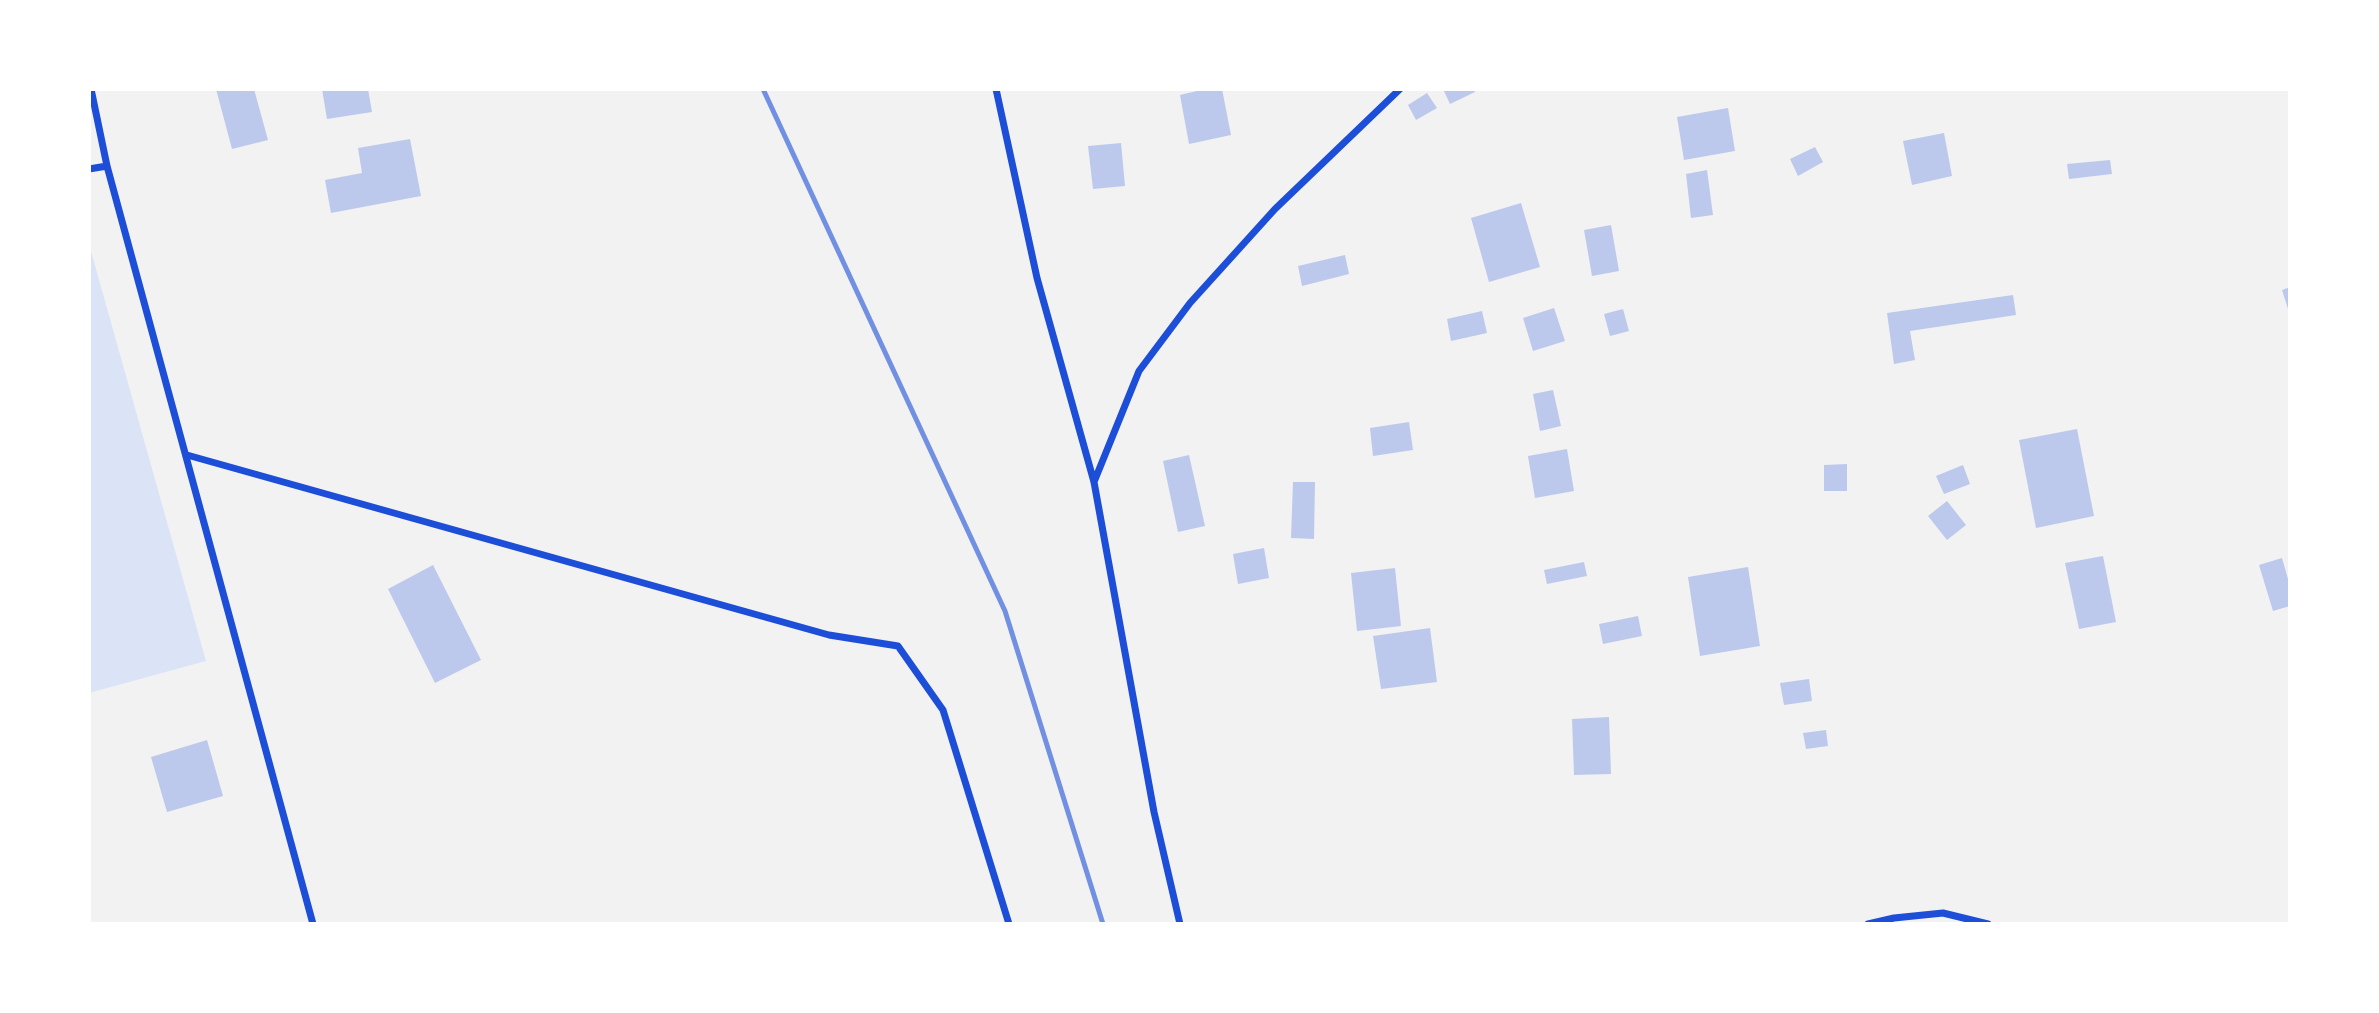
<!DOCTYPE html>
<html>
<head>
<meta charset="utf-8">
<style>
	body { margin:0 }
	#map { position:relative; width:2379px; height:1013px; overflow:hidden; background:#f2f2f2; font-family:"Libre Baskerville",serif }
	canvas { display:block }
	.frame { position:absolute; inset:0; border:91px solid #fff; pointer-events:none }
</style>
</head>
<body>
<div id="map">
<canvas width="2379" height="1013"></canvas>
<div class="frame"></div>
</div>
<script>
const g = document.querySelector('canvas').getContext('2d');
g.lineJoin = 'round';
function fill(path, color) {
  g.fillStyle = color;
  g.fill(path, 'evenodd');
}
function toPath(rows) {
  const path = new Path2D();
  for (const r of rows) {
    path.moveTo(r[0], r[1]);
    for (let i = 2; i < r.length; i += 2) path.lineTo(r[i], r[i + 1]);
  }
  return path;
}
function trace(path, color, width, dash) {
  g.strokeStyle = color;
  g.lineWidth = width;
  g.lineCap = dash ? 'butt' : 'round';
  g.setLineDash(dash || []);
  g.stroke(path);
}
fill(toPath([
	[89,244,206,661,89,693]
]), '#dbe4f7');
fill(toPath([
	[216,89,254,89,268,140,232,149],
	[322,89,368,89,372,112,327,119],
	[1205,89,1222,89,1231,135,1189,144,1180,95],
	[1443,89,1474,89,1475,92,1450,104],
	[1427,93,1437,108,1416,120,1408,105],
	[1728,108,1735,151,1684,160,1677,117],
	[1944,133,1952,176,1912,185,1903,141],
	[410,139,421,196,331,213,325,180,362,173,358,148],
	[1121,143,1125,186,1093,189,1088,146],
	[1815,147,1823,162,1798,176,1790,159],
	[2110,160,2112,174,2069,179,2067,164],
	[1707,170,1713,215,1691,218,1686,174],
	[1521,203,1540,267,1489,282,1471,218],
	[1611,225,1619,271,1592,276,1584,230],
	[1345,255,1349,274,1302,286,1298,266],
	[2290,287,2290,312,2289,312,2282,290],
	[2013,295,2016,315,1910,331,1915,360,1894,364,1887,313],
	[1554,308,1565,341,1533,351,1523,318],
	[1623,309,1629,331,1610,336,1604,314],
	[1482,311,1487,333,1451,341,1447,319],
	[1553,390,1561,426,1540,431,1533,394],
	[1409,422,1413,450,1373,456,1370,428],
	[2077,429,2094,516,2036,528,2019,440],
	[1567,449,1574,491,1535,498,1528,456],
	[1189,455,1205,526,1178,532,1163,461],
	[1847,464,1847,491,1824,491,1824,465],
	[1963,465,1970,484,1944,494,1936,476],
	[1293,482,1315,482,1314,539,1291,538],
	[1947,501,1966,525,1947,540,1928,516],
	[1264,548,1269,578,1238,584,1233,554],
	[2103,556,2116,622,2079,629,2065,563],
	[2282,558,2290,586,2290,606,2273,611,2259,565],
	[1584,562,1587,576,1547,584,1544,570],
	[433,565,481,660,435,683,388,589],
	[1748,567,1760,646,1700,656,1688,577],
	[1395,568,1401,626,1357,631,1351,573],
	[1638,616,1642,636,1603,644,1599,624],
	[1430,628,1437,682,1381,689,1373,636],
	[1809,679,1812,701,1784,705,1780,683],
	[1609,717,1611,774,1574,775,1572,719],
	[1826,730,1828,746,1806,749,1803,733],
	[207,740,223,796,167,812,151,757]
]), '#bdc9ec');
trace(toPath([
	[91,89,107,166,313,924],
	[996,89,1037,278,1094,482,1154,812,1180,924],
	[89,169,107,166],
	[187,455,829,635,898,646,943,710,1009,924],
	[1094,482,1139,371,1190,303,1275,209,1400,89],
	[1868,924,1894,918,1943,913,1988,924]
]), '#1d4ed8', 7);
trace(toPath([
	[763,89,1005,611,1103,924]
]), '#7290e2', 5);
</script>
</body>
</html>
